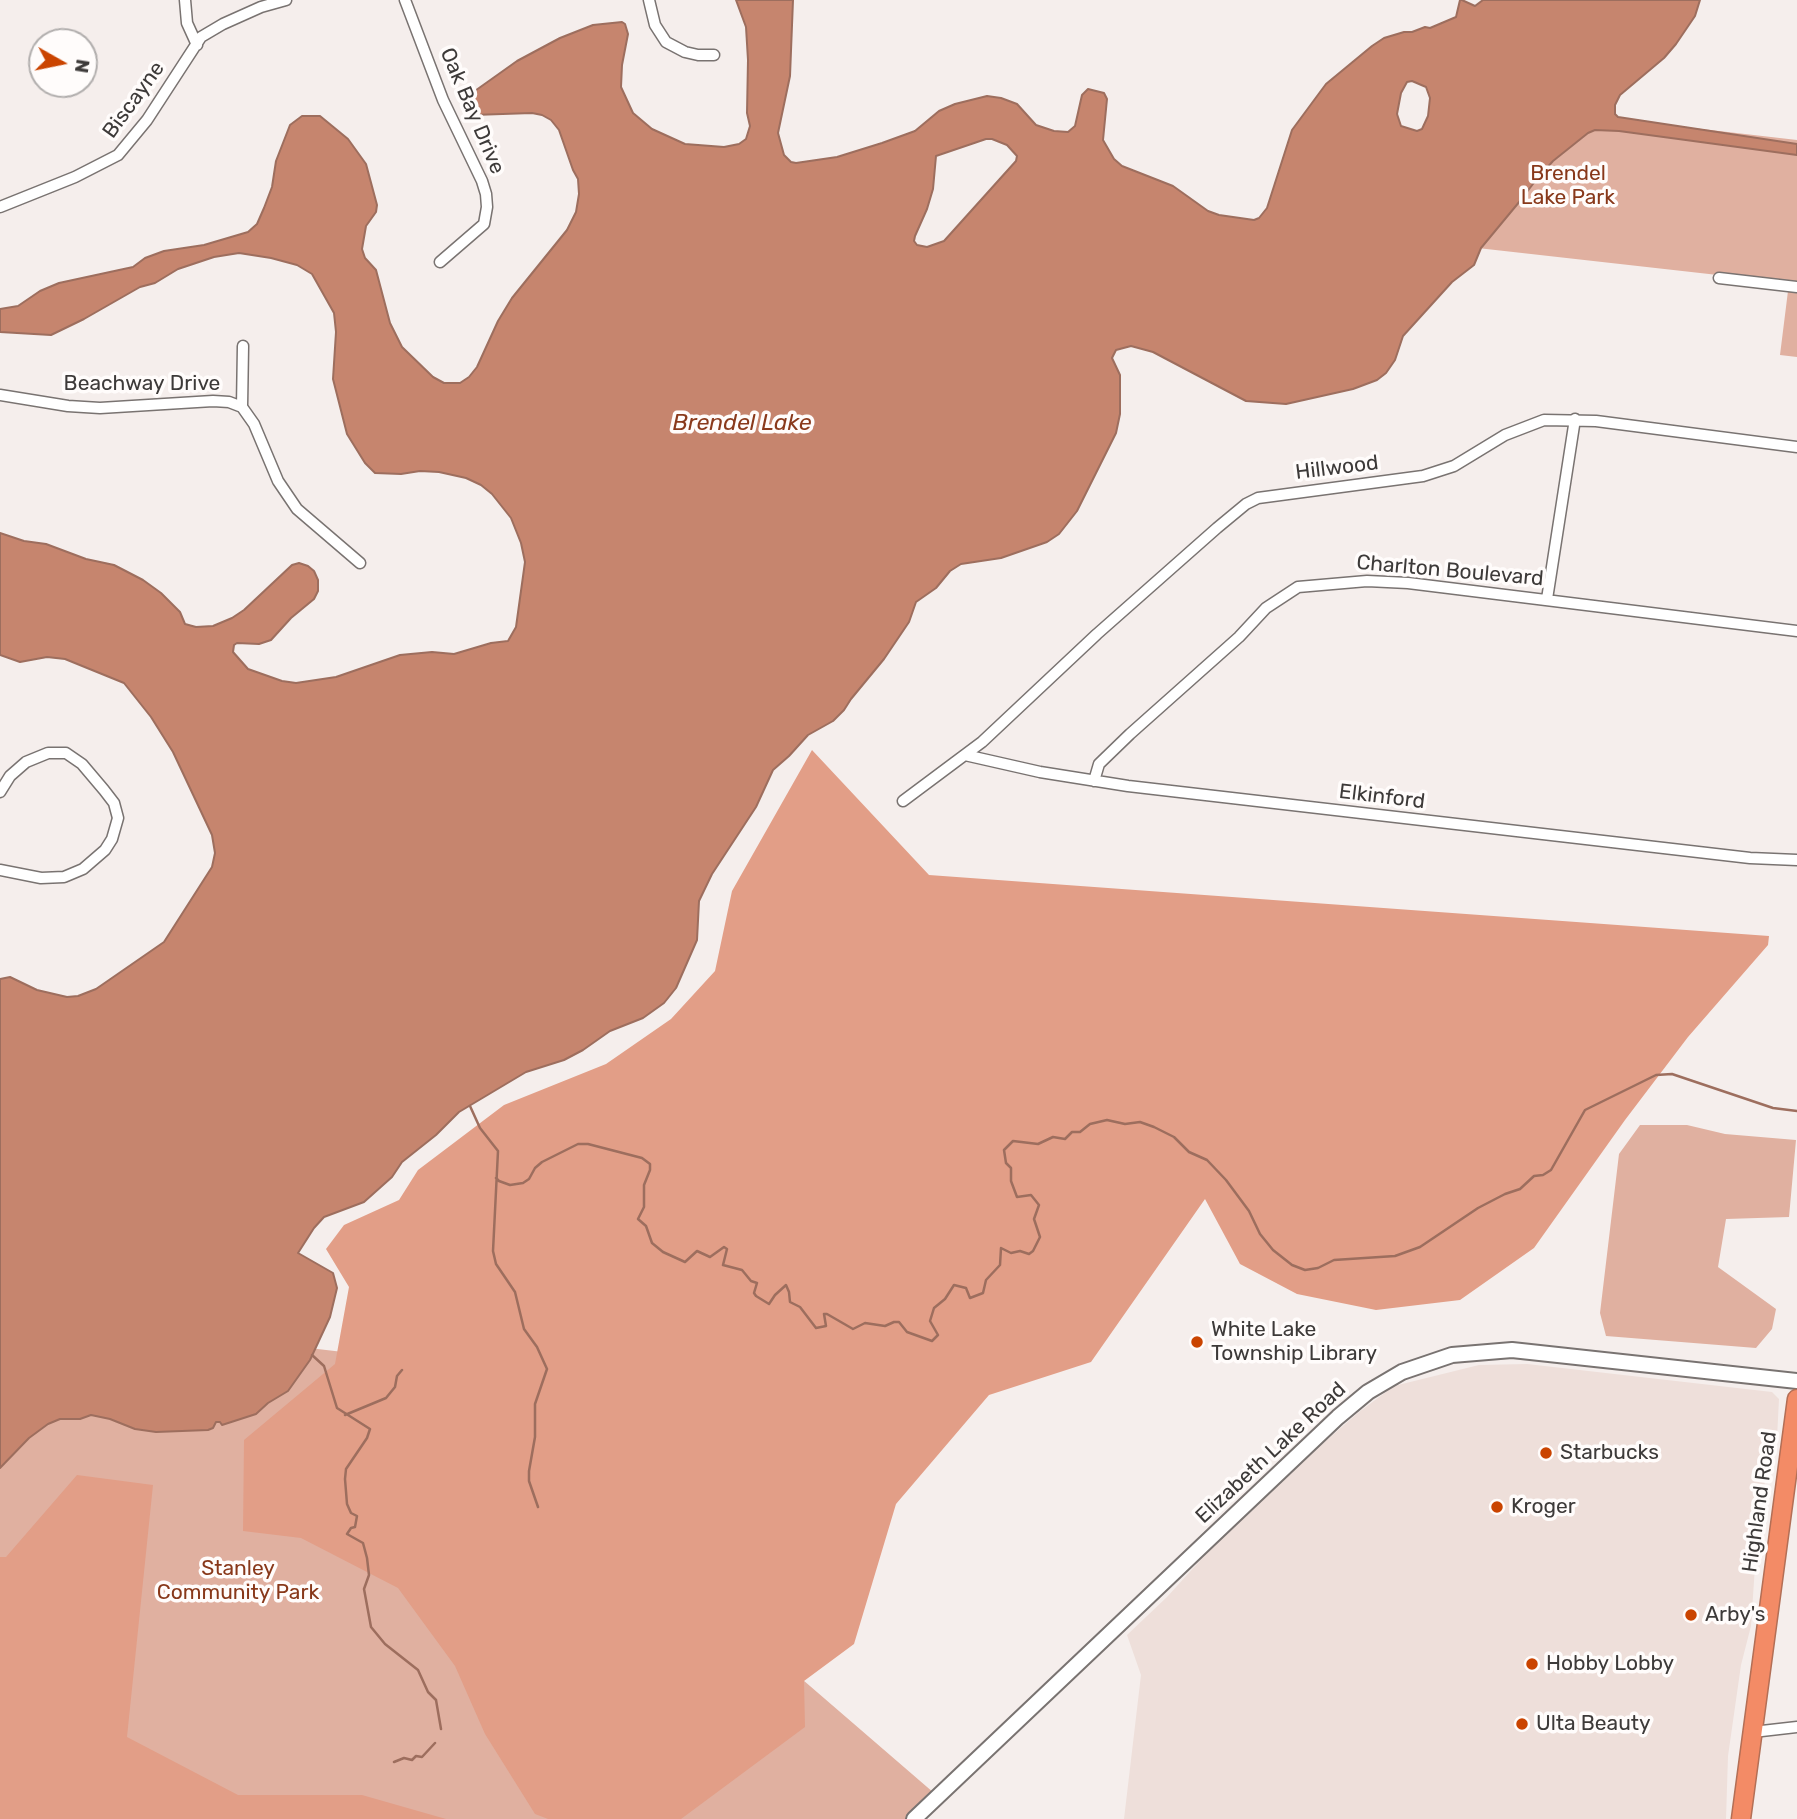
<!DOCTYPE html>
<html>
<head>
<meta charset="utf-8">
<style>
	body { margin:0 }
	#map { position:relative; width:1797px; height:1819px; overflow:hidden; background:#f5eeec; font-family:Rubik,sans-serif }
	canvas { display:block }
	.north { position:absolute; left:28px; top:28px; width:70px; height:70px; box-sizing:border-box; background:#fffcfb; border:2px solid #b1aead; border-radius:50%; rotate:99deg; font-size:19px; font-weight:700; line-height:28px; text-align:center; color:#3d3a39 }
	.north::after { content:''; display:block; margin:auto; width:24px; height:32px; background:#ca4400; clip-path:polygon(50% 0,100% 100%,50% 72%,0 100%) }
</style>
</head>
<body>
<div id="map">
<canvas width="1797" height="1819"></canvas>
<div class="north">N</div>
</div>
<script>
const g = document.querySelector('canvas').getContext('2d');
g.lineJoin = 'round';
function fill(path, color) {
  g.fillStyle = color;
  g.fill(path, 'evenodd');
}
function toPath(rows) {
  const path = new Path2D();
  for (const r of rows) {
    path.moveTo(r[0], r[1]);
    for (let i = 2; i < r.length; i += 2) path.lineTo(r[i], r[i + 1]);
  }
  return path;
}
function trace(path, color, width, dash) {
  g.strokeStyle = color;
  g.lineWidth = width;
  g.lineCap = dash ? 'butt' : 'round';
  g.setLineDash(dash || []);
  g.stroke(path);
}
function write(font, color, halo, rows, align = 'center') {
  g.font = font + ' Rubik,sans-serif';
  g.lineWidth = 7;
  g.setLineDash([]);
  g.textBaseline = 'middle';
  g.strokeStyle = halo;
  g.fillStyle = color;
  for (const [text, x, y, turn = 0] of rows) {
    g.save();
    g.translate(x, y);
    g.rotate((+turn || 0) * Math.PI / 180);
    g.textAlign = isNaN(turn) ? turn : align;
    if (halo) g.strokeText(text, 0, 0);
    g.fillText(text, 0, 0);
    g.restore();
  }
}
fill(toPath([
	[1527,1364,1772,1392,1779,1399,1777,1438,1765,1481,1756,1551,1751,1626,1741,1665,1728,1756,1726,1819,1124,1819,1141,1675,1127,1635,1167,1597,1217,1542,1283,1478,1359,1412,1394,1386,1479,1365]
]), '#eedfda');
fill(toPath([
	[1459,101,1797,140,1797,357,1780,355,1789,283,1442,244],
	[1640,1125,1687,1125,1725,1134,1796,1140,1789,1217,1726,1219,1718,1267,1776,1309,1772,1329,1756,1348,1606,1336,1600,1313,1619,1154],
	[0,1312,635,1386,781,1661,934,1793,907,1819,0,1819]
]), '#e0b0a0');
fill(toPath([
	[812,750,929,875,1769,936,1768,945,1688,1037,1625,1120,1534,1248,1460,1300,1376,1310,1297,1294,1240,1264,1205,1199,1091,1362,989,1395,896,1504,854,1644,804,1681,805,1727,681,1819,548,1819,535,1814,485,1734,455,1666,398,1588,301,1538,243,1531,244,1440,335,1364,349,1287,326,1249,344,1225,399,1200,418,1170,504,1105,606,1064,671,1019,715,971,732,891],
	[77,1475,153,1485,127,1737,238,1795,362,1795,446,1819,0,1819,0,1557,6,1557]
]), '#e29e87');
const water = toPath([
	[736,0,793,0,790,76,778,133,784,155,791,162,796,163,837,157,882,143,915,131,939,111,955,104,987,96,1001,98,1017,104,1036,125,1054,131,1068,132,1075,126,1082,95,1088,89,1104,93,1107,99,1103,140,1114,159,1122,166,1173,186,1208,211,1219,215,1254,220,1259,218,1267,208,1292,130,1326,84,1372,46,1384,38,1404,32,1412,32,1425,27,1430,28,1456,17,1460,0,1462,0,1475,6,1483,0,1700,0,1695,16,1676,44,1664,58,1620,95,1615,105,1615,114,1618,117,1797,144,1797,155,1619,131,1595,130,1588,133,1553,161,1536,180,1520,201,1481,248,1474,265,1452,282,1403,336,1395,360,1386,373,1377,380,1353,389,1286,404,1246,401,1153,352,1131,346,1116,350,1112,358,1120,375,1120,414,1116,433,1077,511,1059,534,1047,542,1001,558,961,564,950,571,936,588,916,602,909,622,884,659,851,699,844,710,833,721,808,735,789,756,773,770,756,807,712,874,699,901,697,940,676,988,664,1003,643,1018,610,1031,583,1050,564,1060,526,1072,459,1112,436,1135,402,1162,392,1177,364,1202,324,1217,314,1228,298,1253,333,1273,337,1288,330,1317,310,1360,288,1391,268,1403,256,1414,222,1425,220,1422,216,1422,213,1428,208,1430,156,1432,135,1429,110,1419,91,1415,80,1419,60,1419,48,1424,29,1438,0,1468,0,979,10,977,37,990,67,997,78,996,96,989,164,942,212,867,215,853,212,835,173,752,151,717,124,683,65,659,47,657,20,662,0,655,0,533,24,541,46,544,86,559,114,565,143,580,161,593,180,612,185,624,196,627,213,626,232,618,244,610,292,565,299,563,308,566,314,571,318,580,318,591,314,599,291,618,271,640,259,644,237,643,234,645,233,652,248,669,282,681,296,683,336,677,400,655,432,652,454,654,491,643,508,641,516,627,525,562,521,543,511,518,492,494,481,485,466,478,439,472,420,471,401,474,375,473,365,463,347,434,333,379,336,332,334,313,312,274,297,265,271,258,239,253,214,257,178,269,155,283,140,287,84,319,51,335,0,332,0,309,18,306,40,291,59,283,133,267,145,258,164,251,204,245,248,232,257,224,264,208,272,187,276,161,290,125,302,116,320,116,348,139,366,164,377,205,376,212,366,226,362,249,365,258,376,270,390,323,402,347,433,377,444,383,460,383,469,377,477,367,498,321,512,298,567,230,576,212,579,194,578,179,573,170,559,130,551,120,542,115,532,113,473,115,470,104,472,93,517,61,560,38,593,25,622,22,625,24,628,34,622,65,621,87,633,113,652,129,685,144,724,147,739,144,746,139,750,126,747,113,748,60,746,27,736,0],
	[1412,81,1426,87,1430,98,1428,116,1422,129,1417,131,1401,126,1397,114,1401,93,1407,82,1412,81],
	[986,139,992,139,1007,145,1017,156,1016,161,944,241,927,247,917,245,914,241,915,236,927,209,933,189,936,156,986,139]
]);
fill(water, '#c6856e');
trace(water, '#9d6e5e', 2);
trace(toPath([
	[470,1106,480,1128,498,1151,493,1251,496,1264,515,1292,524,1329,537,1347,547,1369,535,1404,535,1437,529,1471,529,1481,538,1507],
	[496,1178,499,1181,510,1185,523,1183,529,1179,535,1168,542,1162,578,1144,588,1144,642,1158,650,1164,650,1170,644,1185,644,1207,638,1219,646,1226,652,1243,663,1252,685,1262,697,1251,710,1257,724,1247,727,1249,723,1265,742,1270,751,1281,757,1283,754,1293,756,1296,769,1304,775,1295,786,1285,789,1292,790,1302,800,1307,816,1328,826,1326,824,1314,827,1314,853,1329,865,1323,885,1326,894,1322,899,1322,907,1332,932,1341,938,1335,930,1321,934,1308,945,1299,954,1285,966,1288,970,1298,983,1293,986,1280,1000,1265,1001,1248,1011,1253,1020,1251,1029,1254,1033,1251,1040,1237,1034,1219,1039,1205,1031,1195,1017,1197,1011,1181,1011,1168,1006,1163,1004,1150,1013,1141,1038,1144,1053,1137,1065,1139,1072,1132,1080,1132,1090,1124,1107,1120,1125,1124,1140,1122,1154,1127,1174,1137,1189,1152,1207,1160,1226,1180,1249,1211,1260,1234,1273,1250,1292,1265,1305,1270,1318,1268,1334,1260,1395,1256,1420,1247,1478,1208,1505,1194,1520,1189,1534,1176,1543,1175,1551,1170,1585,1110,1656,1075,1672,1074,1773,1108,1797,1111],
	[312,1355,324,1366,337,1408,370,1429,367,1438,346,1469,345,1479,347,1504,351,1513,357,1516,355,1527,351,1528,347,1534,363,1543,367,1558,369,1575,364,1589,371,1627,385,1644,418,1670,428,1692,436,1700,441,1729],
	[345,1415,386,1398,395,1387,397,1376,402,1370],
	[394,1762,404,1758,412,1760,416,1756,422,1757,435,1743]
]), '#9d6e5e', 2.5);
const street = toPath([
	[185,0,187,23,197,45],
	[405,0,443,100,482,181,486,194,487,207,484,224,440,262],
	[649,0,655,25,666,42,685,52,698,55,714,55],
	[0,207,75,177,118,155,147,120,201,37,223,24,261,7,286,0],
	[1719,278,1797,287],
	[243,346,242,407,254,424,278,481,297,509,360,563],
	[0,395,68,406,100,408,213,401,229,402,242,407],
	[1547,599,1575,419],
	[965,755,1040,772,1128,786,1750,858,1797,860],
	[1094,781,1099,764,1130,734,1239,637,1266,608,1298,587,1367,581,1408,583,1797,631],
	[0,792,10,776,26,762,48,753,66,753,82,764,104,790,114,803,118,818,112,839,105,850,83,869,64,877,41,878,0,870],
	[903,801,982,742,1097,634,1217,528,1246,504,1258,498,1423,476,1454,466,1505,435,1544,420,1596,421,1797,447],
	[1753,1732,1797,1727]
]);
const secondary = toPath([
	[914,1819,1338,1417,1368,1392,1402,1372,1452,1355,1512,1350,1797,1381]
]);
const highway = toPath([
	[1741,1819,1797,1399]
]);
trace(street, '#797371', 13);
trace(secondary, '#797371', 18);
trace(highway, '#b36f56', 21);
trace(street, '#fff', 10);
trace(secondary, '#fff', 14);
trace(highway, '#f38b66', 18);
for (const [x, y, r, color] of [
	[1197,1342,7,"#ca4400"],
	[1546,1453,7,"#ca4400"],
	[1497,1507,7,"#ca4400"],
	[1691,1615,7,"#ca4400"],
	[1532,1664,7,"#ca4400"],
	[1522,1724,7,"#ca4400"]
]) {
  const dot = new Path2D();
  dot.arc(x, y, r, 0, 2 * Math.PI);
  g.fillStyle = color;
  g.fill(dot);
  trace(dot, '#fffcfb', 2.5);
}
write('21px', '#3d3a39', '#fffcfb', [
	["Biscayne",134,100,-54],
	["Oak Bay Drive",472,111,67],
	["Beachway Drive",142,384],
	["Hillwood",1337,468,-7],
	["Charlton Boulevard",1450,571,5],
	["Elkinford",1382,797,7],
	["Elizabeth Lake Road",1271,1453,-43],
	["Highland Road",1760,1502,-82]
]);
write('21px', '#88381a', '#fffcfb', [
	["Brendel",1568,174],
	["Lake Park",1568,198],
	["Stanley",238,1569],
	["Community Park",238,1593]
]);
write('21px', '#3d3a39', '#fffcfb', [
	["White Lake",1211,1330],
	["Township Library",1211,1354],
	["Starbucks",1560,1453],
	["Kroger",1511,1507],
	["Arby's",1705,1615],
	["Hobby Lobby",1546,1664],
	["Ulta Beauty",1536,1724]
], 'left');
write('italic 23px', '#8a3a1c', '#fffcfb', [
	["Brendel Lake",742,423]
]);
</script>
</body>
</html>
